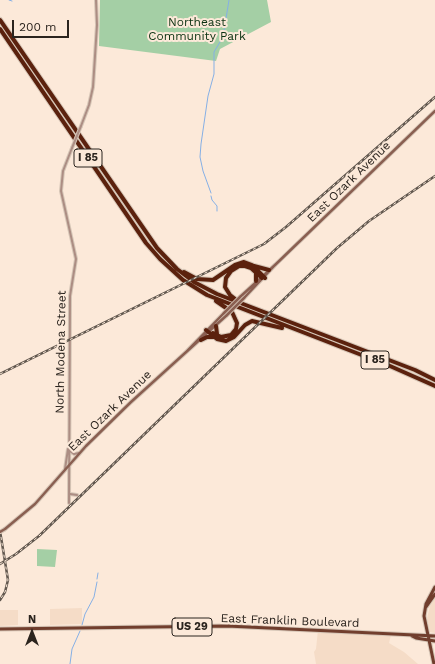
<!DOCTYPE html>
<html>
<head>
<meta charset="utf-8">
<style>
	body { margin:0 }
	#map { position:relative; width:435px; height:664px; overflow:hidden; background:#fce9d9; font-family:"Work Sans",sans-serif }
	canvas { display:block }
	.north { position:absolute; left:12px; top:612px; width:40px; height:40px; -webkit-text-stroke:3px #fce9d9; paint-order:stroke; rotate:0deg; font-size:11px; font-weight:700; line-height:16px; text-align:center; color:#2b241e }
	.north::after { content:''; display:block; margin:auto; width:14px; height:18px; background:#2b241e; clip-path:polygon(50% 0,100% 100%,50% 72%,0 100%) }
	.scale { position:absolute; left:12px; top:20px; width:57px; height:18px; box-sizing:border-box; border:2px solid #2b241e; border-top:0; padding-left:5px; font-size:12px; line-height:14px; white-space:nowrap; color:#2b241e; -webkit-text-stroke:3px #fce9d9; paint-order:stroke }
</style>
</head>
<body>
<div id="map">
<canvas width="435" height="664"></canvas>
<div class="north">N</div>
<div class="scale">200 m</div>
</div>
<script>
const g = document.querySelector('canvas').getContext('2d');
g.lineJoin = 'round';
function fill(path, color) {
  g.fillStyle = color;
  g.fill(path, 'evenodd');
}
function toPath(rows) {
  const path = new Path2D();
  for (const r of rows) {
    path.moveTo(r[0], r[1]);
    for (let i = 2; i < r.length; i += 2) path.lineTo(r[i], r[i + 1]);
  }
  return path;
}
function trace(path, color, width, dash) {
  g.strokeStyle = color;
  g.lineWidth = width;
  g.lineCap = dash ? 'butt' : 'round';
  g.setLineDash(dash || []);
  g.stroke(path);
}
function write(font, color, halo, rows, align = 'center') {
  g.font = font + ' "Work Sans",sans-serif';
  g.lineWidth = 4;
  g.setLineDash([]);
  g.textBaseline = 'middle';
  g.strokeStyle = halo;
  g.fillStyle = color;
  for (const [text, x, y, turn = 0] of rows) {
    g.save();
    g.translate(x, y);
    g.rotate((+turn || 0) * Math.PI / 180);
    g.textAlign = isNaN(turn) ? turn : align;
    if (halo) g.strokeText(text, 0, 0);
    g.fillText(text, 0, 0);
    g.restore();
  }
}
fill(toPath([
	[435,598,435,633,430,632,427,618,430,606],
	[82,608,82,624,50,625,50,609],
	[0,610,18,610,18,625,0,626],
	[318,630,391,635,389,643,404,652,418,664,316,664,314,652,316,649]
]), '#f5dcc7');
fill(toPath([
	[100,0,267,0,271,22,220,49,216,61,99,46],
	[37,549,57,550,55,567,37,566]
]), '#a4cfa5');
trace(toPath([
	[9,0,12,1],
	[211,193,203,171,200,157,201,144,208,96,214,74,214,52,223,37,229,0],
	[211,196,212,200,217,206,217,211],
	[97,579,98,573],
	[82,625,85,614,94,597,97,582],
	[70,664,72,649,80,631]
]), '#85afe5', 1);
const tertiary = toPath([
	[81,126,89,105,93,87,97,25,96,0],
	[70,451,74,454,79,453],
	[65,469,68,449],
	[70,494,77,495],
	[69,503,70,296,76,259,61,191,63,171,72,148]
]);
const secondary = toPath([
	[240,297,275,265],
	[244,298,275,265,435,111],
	[187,351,224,313],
	[5,529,35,504,86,446,131,402,227,315]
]);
const primary = toPath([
	[426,607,435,594],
	[0,629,227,626,435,636],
	[412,636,416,638,435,641],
	[434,664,424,616,426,604,435,587]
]);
const motorway = toPath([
	[0,20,157,248,177,269,194,282,217,294,415,370,435,380],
	[0,29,146,243,160,259,183,280,207,295,390,366,435,386],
	[254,266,269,270],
	[184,272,197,279,213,280,235,265,244,262,252,265,265,278],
	[256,281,256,273],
	[239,302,230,295,225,287,226,278,231,271,239,266,245,266,251,268,262,278],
	[216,326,217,334],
	[206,330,217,339,226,341,234,337,245,325,252,321,282,328],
	[213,333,221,337,231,335,236,329,237,323,232,312,216,301],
	[201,340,207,337,214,337]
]);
trace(tertiary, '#d6c6b7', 4);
trace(secondary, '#d6c6b7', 4.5);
trace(primary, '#d6c6b7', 5);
trace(motorway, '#d6c6b7', 6);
trace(tertiary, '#ac8d83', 2);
trace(secondary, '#8a5f51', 2.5);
trace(primary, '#713e2d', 3);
trace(motorway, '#5b210d', 4);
const rail = toPath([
	[0,374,264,244,286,227,435,97],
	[0,531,8,580,5,592,0,600],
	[0,564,16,554,39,536,337,248,369,221,435,176]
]);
trace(rail, '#61574e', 2.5);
trace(rail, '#fce9d9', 1, [3]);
const tertiaryBridge = toPath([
	[72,148,81,126]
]);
const secondaryBridge = toPath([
	[224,313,240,297],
	[227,315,244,298],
	[0,532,5,529]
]);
trace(tertiaryBridge, '#d6c6b7', 4, []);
trace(secondaryBridge, '#d6c6b7', 4.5, []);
trace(tertiaryBridge, '#ac8d83', 2);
trace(secondaryBridge, '#8a5f51', 2.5);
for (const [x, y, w] of [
	[88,158,28],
	[375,360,28],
	[192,627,40]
]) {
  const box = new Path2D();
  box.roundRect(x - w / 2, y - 9, w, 18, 3);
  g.fillStyle = '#fce9d9';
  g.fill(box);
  trace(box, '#2b241e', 1);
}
write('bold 11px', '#2b241e', null, [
	["I 85",88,158],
	["I 85",375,360],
	["US 29",192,627]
]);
write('12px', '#0b3211', '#fce9d9', [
	["Northeast",197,22],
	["Community Park",197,36]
]);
write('12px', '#2b241e', '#fce9d9', [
	["East Ozark Avenue",349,182,-44],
	["North Modena Street",61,352,-89],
	["East Ozark Avenue",110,411,-44],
	["East Franklin Boulevard",290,621,2]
]);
</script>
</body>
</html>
